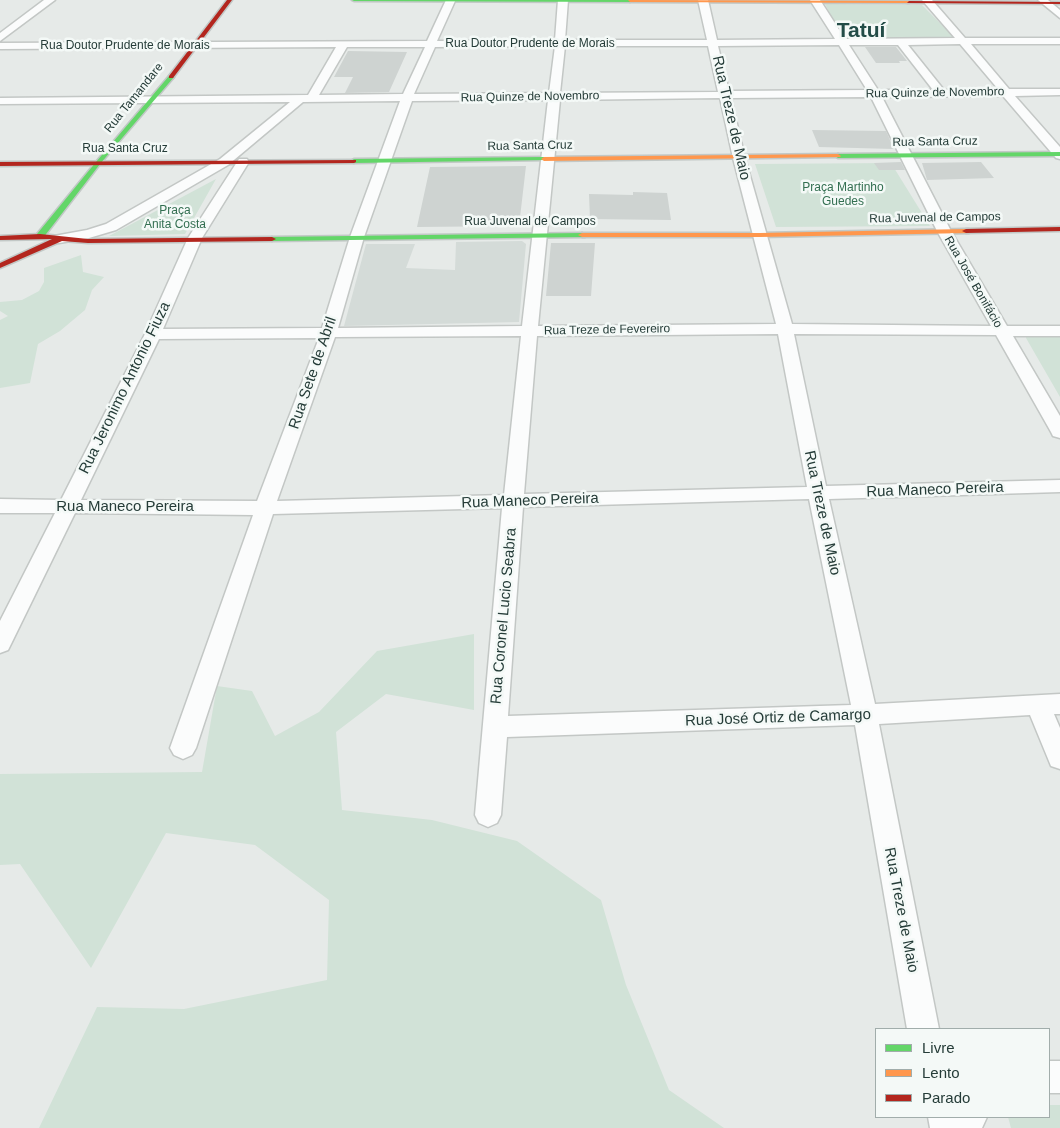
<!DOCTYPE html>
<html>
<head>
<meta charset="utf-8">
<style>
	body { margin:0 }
	#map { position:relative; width:1060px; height:1128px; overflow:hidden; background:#e6eae8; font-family:Arial,sans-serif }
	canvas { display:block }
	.legend { position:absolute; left:875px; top:1028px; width:175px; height:90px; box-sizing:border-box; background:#f4f9f7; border:1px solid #a1adab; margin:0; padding:6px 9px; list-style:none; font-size:15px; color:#253c38 }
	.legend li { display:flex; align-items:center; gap:10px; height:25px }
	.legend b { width:25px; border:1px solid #a1adab }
</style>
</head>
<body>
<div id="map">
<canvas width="1060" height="1128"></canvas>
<ul class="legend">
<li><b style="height:6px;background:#63d668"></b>Livre</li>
<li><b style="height:6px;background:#ff974d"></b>Lento</li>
<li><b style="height:6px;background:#b3261e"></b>Parado</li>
</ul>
</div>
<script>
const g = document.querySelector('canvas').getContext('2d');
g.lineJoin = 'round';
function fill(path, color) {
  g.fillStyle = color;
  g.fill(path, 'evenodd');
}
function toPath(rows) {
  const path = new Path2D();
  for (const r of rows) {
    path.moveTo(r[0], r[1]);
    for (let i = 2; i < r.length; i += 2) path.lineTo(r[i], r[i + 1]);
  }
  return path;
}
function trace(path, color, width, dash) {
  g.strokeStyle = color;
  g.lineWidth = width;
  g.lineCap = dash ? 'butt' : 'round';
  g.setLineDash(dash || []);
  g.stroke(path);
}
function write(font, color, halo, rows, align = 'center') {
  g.font = font + ' Arial,sans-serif';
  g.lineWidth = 5;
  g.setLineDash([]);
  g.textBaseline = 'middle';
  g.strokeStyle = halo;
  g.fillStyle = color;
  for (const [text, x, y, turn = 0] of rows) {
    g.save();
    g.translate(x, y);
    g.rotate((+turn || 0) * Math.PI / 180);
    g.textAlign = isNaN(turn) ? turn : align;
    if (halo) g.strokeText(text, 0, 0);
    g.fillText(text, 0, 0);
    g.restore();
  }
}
fill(toPath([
	[522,241,526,244,519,322,344,326,366,244,415,244,406,268,455,270,456,242]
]), '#d4dbd8');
fill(toPath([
	[825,4,922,5,958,41,844,41],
	[891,163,930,226,776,227,755,164],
	[216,179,185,234,109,236],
	[81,255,83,272,104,277,92,290,85,310,60,331,38,344,30,383,0,388,0,320,8,316,0,311,0,302,22,300,39,291,44,282,44,268],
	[1060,335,1060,397,1026,338,1026,336],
	[474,634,474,710,386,694,336,732,342,810,432,820,517,841,601,900,626,985,669,1090,724,1128,39,1128,97,1007,184,1009,327,980,329,900,255,845,166,833,91,968,20,864,0,865,0,774,202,772,217,686,252,691,275,736,319,712,377,651],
	[1049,1105,1060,1105,1060,1128,1011,1128,1008,1117,1049,1117]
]), '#d1e2d7');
fill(toPath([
	[865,47,896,47,907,61,899,61,900,63,876,63],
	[348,51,407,52,389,92,345,93,353,77,334,77],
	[812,130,886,131,894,149,819,147],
	[901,162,905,170,879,170,874,163],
	[981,162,994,178,927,180,922,163],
	[526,166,519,226,417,227,430,167],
	[633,192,667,193,671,220,590,219,589,194,633,195],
	[551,243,595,243,591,296,546,296]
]), '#ced3d1');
const street = toPath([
	[44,0,55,0,0,41,0,33,44,0],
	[446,0,455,1,437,41,555,40,558,0,568,0,565,40,707,40,698,0,708,0,717,40,835,39,810,0,820,0,845,39,955,38,922,0,932,0,965,38,1060,38,1060,44,971,44,1009,89,1060,89,1060,95,1015,96,1060,147,1060,159,1056,158,1003,96,882,97,951,231,1007,326,1060,326,1060,336,1013,336,1060,416,1060,438,1053,436,1051,432,996,335,794,334,826,486,1060,480,1060,492,829,499,875,704,1060,694,1060,714,1054,714,1060,728,1060,769,1051,766,1030,715,879,724,939,1029,907,1029,855,725,507,737,501,815,497,823,488,827,479,823,475,815,502,508,273,514,196,748,192,755,183,759,174,755,170,748,253,515,75,513,11,644,8,650,0,653,0,621,55,513,0,513,0,499,61,500,145,334,188,238,239,159,247,159,249,162,202,238,163,329,322,328,350,237,400,101,303,102,228,165,116,230,89,238,59,243,54,242,52,239,54,236,87,230,106,224,220,159,290,102,0,104,0,98,308,95,336,47,0,49,0,43,427,41,446,0],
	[960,44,998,89,944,90,908,45,960,44],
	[839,45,867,90,729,91,718,46,839,45],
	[849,45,898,45,933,90,878,90,849,45],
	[555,46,549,93,414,94,435,47,555,46],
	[565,46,708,46,718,92,560,93,565,46],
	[347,47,425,47,403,94,319,95,347,47],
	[871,97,937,231,991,326,792,324,745,158,731,98,871,97],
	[720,98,733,158,776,324,538,326,560,100,720,98],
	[548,100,522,326,338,328,364,237,412,101,548,100],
	[778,334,807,487,524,494,537,336,778,334],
	[521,336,504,495,277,501,335,337,521,336],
	[319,338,257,501,81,500,159,339,319,338],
	[809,499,851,705,508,716,523,507,809,499],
	[1038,0,1048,0,1060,10,1060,18,1038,0],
	[1049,1061,1060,1061,1060,1093,1049,1093,1049,1061],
	[928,1117,987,1117,982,1128,930,1128,928,1117]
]);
const fast = toPath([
	[352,0,632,0,632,1,630,2,354,1,352,0],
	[169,76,174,77,100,164,43,238,37,238,37,234,96,162,169,76],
	[1060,152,1060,156,838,158,835,156,838,154,1060,152],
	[544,157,546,158,546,160,354,163,351,161,354,159,544,157],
	[582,233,586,235,585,237,272,241,268,239,272,237,582,233]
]);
const slow = toPath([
	[628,0,909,1,911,2,909,3,630,2,628,0],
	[838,154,841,156,840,157,544,161,541,159,544,157,838,154],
	[966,229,969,229,969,233,760,237,582,237,578,235,582,233,760,233,966,229]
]);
const jam = toPath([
	[227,0,232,0,173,78,169,78,169,76,227,0],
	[909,1,1060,2,1060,4,907,3,909,1],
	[356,160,356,162,354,163,0,166,0,162,356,160],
	[1060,227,1060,231,966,233,962,231,966,229,1060,227],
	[40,234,88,239,272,237,276,239,272,241,88,243,62,241,0,268,0,263,52,239,0,240,0,236,40,234]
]);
trace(street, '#c3c7c5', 3);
trace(fast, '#c2c8c6', 3);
trace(slow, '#c2c8c6', 3);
trace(jam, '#c2c8c6', 3);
fill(street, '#fbfcfc');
fill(fast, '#63d668');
fill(slow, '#ff974d');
fill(jam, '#b3261e');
write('12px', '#253c38', '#f4f9f7', [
	["Rua Doutor Prudente de Morais",530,44],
	["Rua Doutor Prudente de Morais",125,46],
	["Rua Quinze de Novembro",935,93,-1],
	["Rua Quinze de Novembro",530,97,-1],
	["Rua Tamandare",134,98,-51],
	["Rua Santa Cruz",935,142,-1],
	["Rua Santa Cruz",530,146,-1],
	["Rua Santa Cruz",125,149],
	["Rua Juvenal de Campos",935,218,-1],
	["Rua Juvenal de Campos",530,222],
	["Rua José Bonifácio",973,282,60],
	["Rua Treze de Fevereiro",607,330,-1]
]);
write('12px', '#336f51', '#f4f9f7', [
	["Praça Martinho",843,188],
	["Guedes",843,202],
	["Praça",175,211],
	["Anita Costa",175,225]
]);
write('15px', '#253c38', '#f4f9f7', [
	["Rua Treze de Maio",731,118,77],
	["Rua Sete de Abril",313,373,-71],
	["Rua Jeronimo Antonio Fiuza",125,388,-64],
	["Rua Maneco Pereira",935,490,-2],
	["Rua Maneco Pereira",530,501,-2],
	["Rua Maneco Pereira",125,507],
	["Rua Treze de Maio",822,513,78],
	["Rua Coronel Lucio Seabra",504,616,-85],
	["Rua José Ortiz de Camargo",778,718,-2],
	["Rua Treze de Maio",901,910,79]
]);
write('bold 21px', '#224c47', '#f4f9f7', [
	["Tatuí",861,31]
]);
</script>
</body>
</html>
